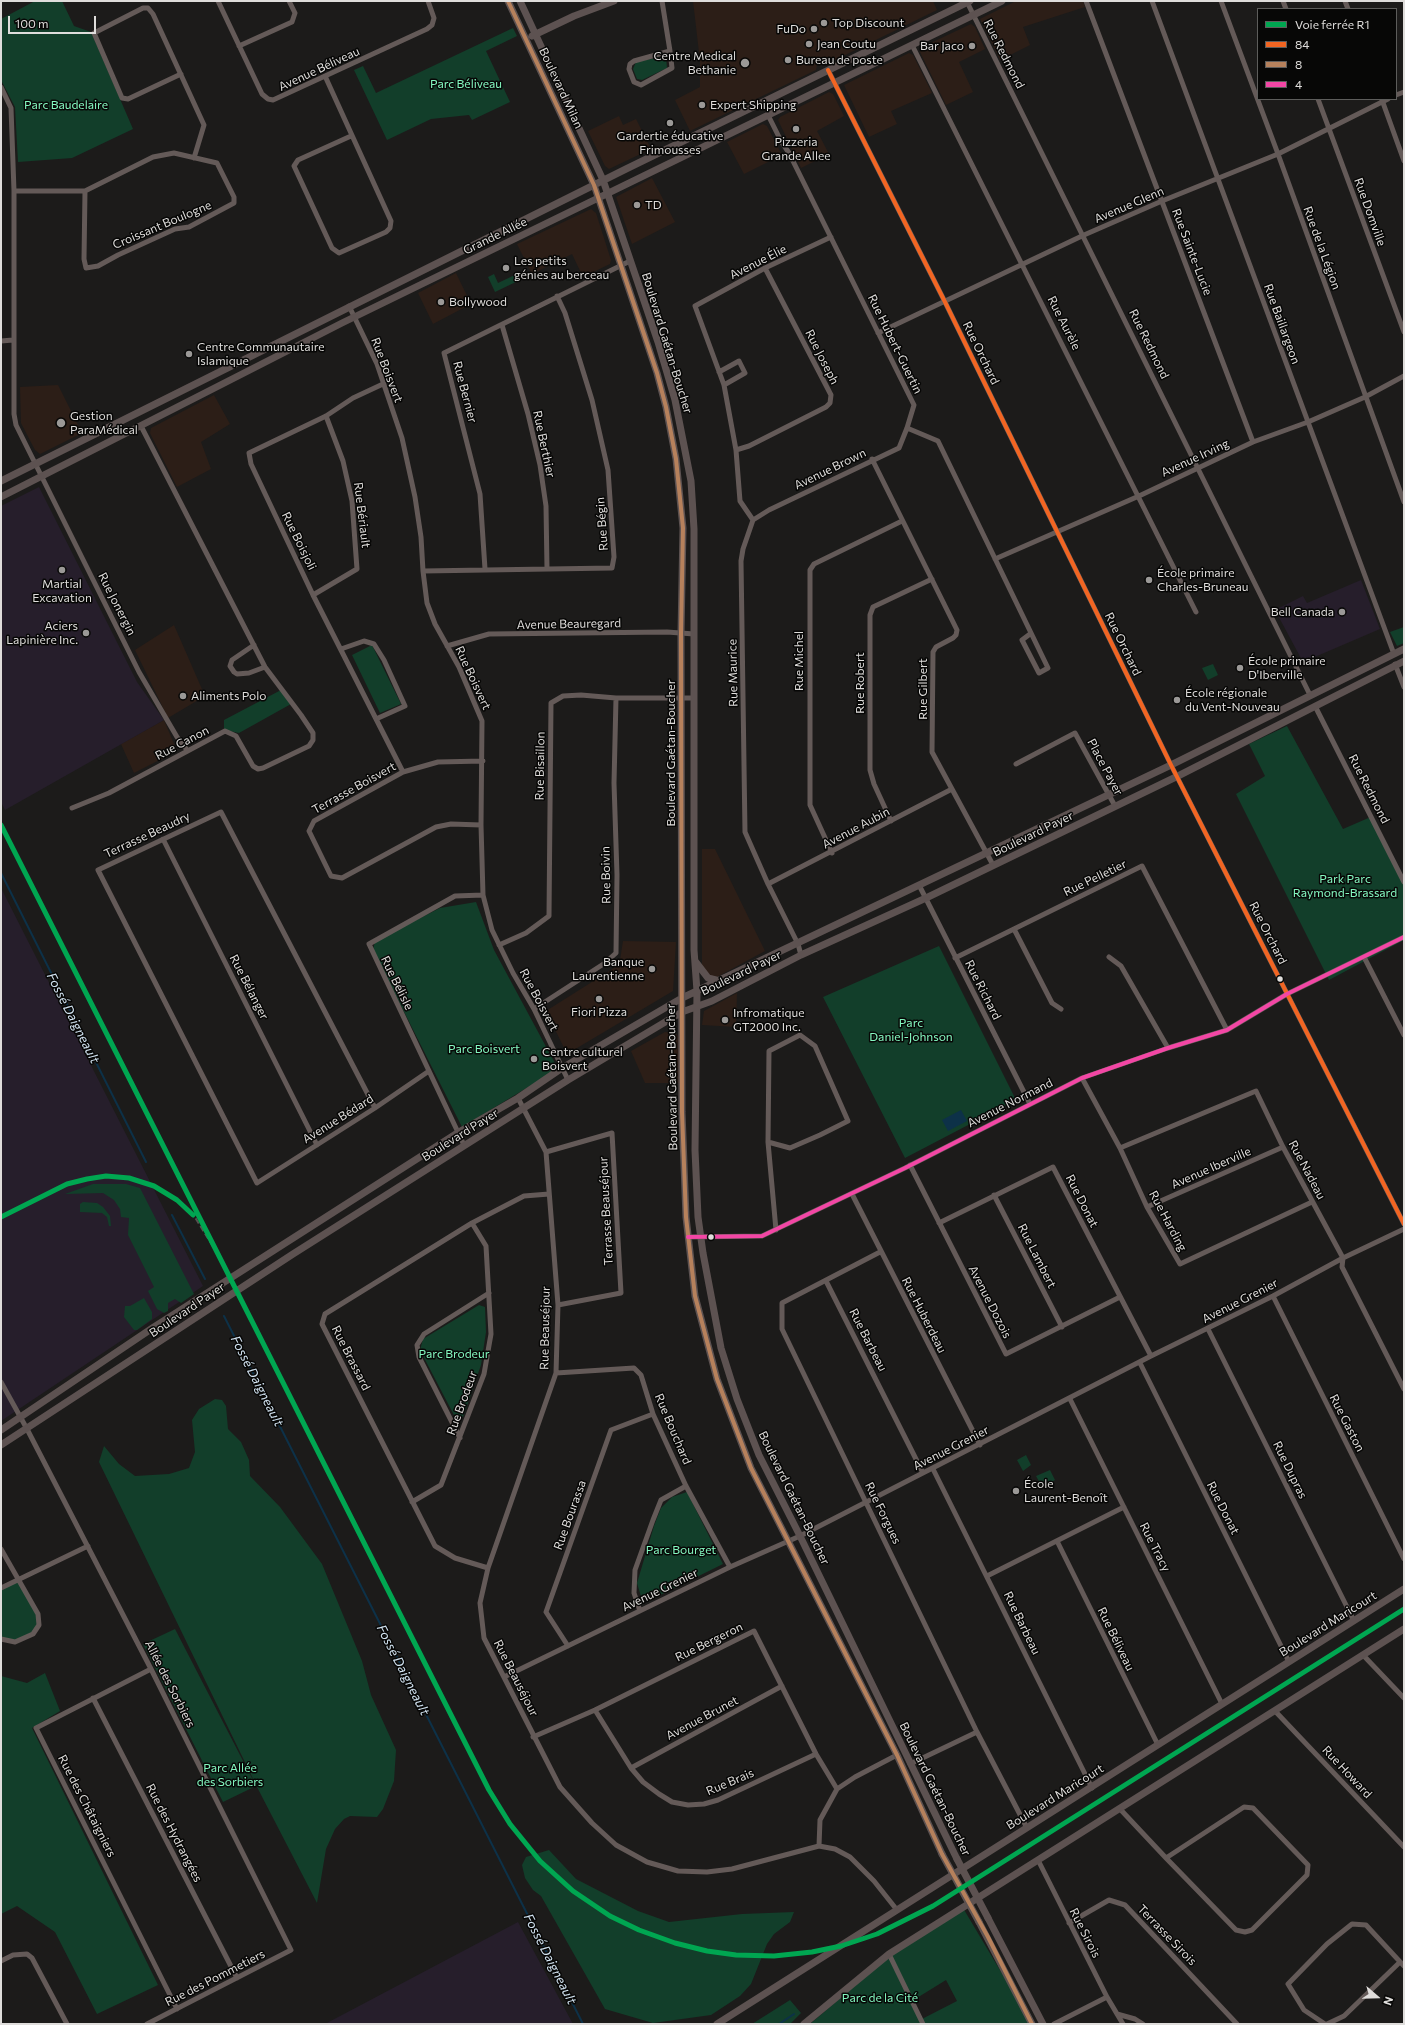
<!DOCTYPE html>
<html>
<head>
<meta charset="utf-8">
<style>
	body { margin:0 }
	#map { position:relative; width:1405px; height:2025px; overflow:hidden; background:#1c1b1a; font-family:Commissioner,sans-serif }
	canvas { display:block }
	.frame { position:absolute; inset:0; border:2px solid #dfdddb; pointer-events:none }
	.legend { position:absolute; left:1257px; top:8px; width:140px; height:92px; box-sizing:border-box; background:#070706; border:1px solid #5d5d5b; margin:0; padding:5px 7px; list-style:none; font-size:12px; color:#dfdddb }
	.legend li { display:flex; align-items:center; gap:8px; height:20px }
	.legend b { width:20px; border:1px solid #5d5d5b }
	.north { position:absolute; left:1357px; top:1977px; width:40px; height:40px; -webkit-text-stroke:3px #070706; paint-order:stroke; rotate:110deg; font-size:11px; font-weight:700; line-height:16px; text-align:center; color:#dfdddb }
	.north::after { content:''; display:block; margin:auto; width:14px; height:18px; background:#dfdddb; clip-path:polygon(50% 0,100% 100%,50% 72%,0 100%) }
	.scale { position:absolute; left:8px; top:16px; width:88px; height:18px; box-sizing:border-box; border:2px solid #dfdddb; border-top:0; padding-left:5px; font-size:12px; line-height:14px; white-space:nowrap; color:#dfdddb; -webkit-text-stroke:3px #070706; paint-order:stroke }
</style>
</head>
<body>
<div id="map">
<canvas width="1405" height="2025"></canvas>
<div class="frame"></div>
<ul class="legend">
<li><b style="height:5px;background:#00a651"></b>Voie ferrée R1</li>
<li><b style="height:5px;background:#f26522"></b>84</li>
<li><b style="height:5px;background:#b6815c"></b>8</li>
<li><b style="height:5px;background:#f346a5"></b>4</li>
</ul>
<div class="north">N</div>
<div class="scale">100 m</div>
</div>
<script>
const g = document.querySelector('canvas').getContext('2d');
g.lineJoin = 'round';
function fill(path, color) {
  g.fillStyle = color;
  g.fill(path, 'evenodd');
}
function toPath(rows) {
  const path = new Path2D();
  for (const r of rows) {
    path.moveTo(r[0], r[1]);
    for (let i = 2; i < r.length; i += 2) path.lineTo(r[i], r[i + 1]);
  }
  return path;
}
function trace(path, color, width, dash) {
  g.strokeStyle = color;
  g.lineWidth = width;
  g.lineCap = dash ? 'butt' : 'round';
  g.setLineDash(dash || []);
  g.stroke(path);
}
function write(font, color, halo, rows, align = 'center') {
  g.font = font + ' Commissioner,sans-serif';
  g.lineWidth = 3;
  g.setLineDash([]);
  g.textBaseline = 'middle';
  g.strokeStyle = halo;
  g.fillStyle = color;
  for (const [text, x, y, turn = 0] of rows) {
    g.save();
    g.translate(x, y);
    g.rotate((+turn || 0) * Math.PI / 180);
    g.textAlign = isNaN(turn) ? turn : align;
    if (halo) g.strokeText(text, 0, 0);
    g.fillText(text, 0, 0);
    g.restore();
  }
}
fill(toPath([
	[693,1,933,1,937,10,835,60,830,59,817,65,816,70,690,131,675,100,700,87,700,61],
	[1016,1,1083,1,1085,7,1023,27,1030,45,1000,60,980,19],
	[971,24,975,27,985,49,959,62,973,92,946,105,920,52,920,48],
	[909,53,913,55,932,93,891,111,897,124,869,137,844,85],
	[829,92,833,94,844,116,817,131,829,154,801,168,778,120,780,117],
	[619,116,623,125,636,119,651,149,609,169,605,166,588,131],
	[763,124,767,126,782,155,744,174,727,142],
	[652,178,675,222,632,244,616,197],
	[591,209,596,213,611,260,610,264,583,277,572,254,532,274,517,244],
	[456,273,471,304,433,324,418,293],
	[58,385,82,433,40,454,35,450,21,423,20,387],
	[214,395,230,424,201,442,211,469,177,487,150,433,151,428],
	[174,625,205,696,168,718,135,650],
	[164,720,177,751,134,773,121,744],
	[702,849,715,849,765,951,717,977,712,977,702,969],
	[623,941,676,942,673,991,567,1054,546,1011,614,968,620,960],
	[737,993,736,1027,702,1025,704,1011],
	[665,1032,675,1033,679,1037,679,1083,645,1083,631,1051]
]), '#2c1e17');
fill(toPath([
	[39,487,137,682,164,720,5,810,1,802,1,506],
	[1361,580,1380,629,1303,662,1275,610,1303,596,1307,603],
	[1,888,203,1286,1,1421],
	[518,1922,573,2024,325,2024]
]), '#261e2b');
fill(toPath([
	[35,1,62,1,74,26,91,32,133,129,72,158,18,162,15,107,1,80,1,19],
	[513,28,517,36,486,51,510,102,472,120,469,115,431,119,387,140,354,70,363,66,376,93],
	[666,56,667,68,642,80,637,79,633,69,636,62],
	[519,273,522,279,495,292,488,277,494,274,498,283],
	[1404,627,1404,643,1397,646,1390,632],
	[372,645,401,704,380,713,352,655],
	[1213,664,1218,675,1208,680,1202,668],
	[281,690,291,704,239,733,224,730,224,720],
	[1287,726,1343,829,1373,816,1404,879,1404,940,1329,980,1236,794,1265,776,1249,744],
	[476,902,494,950,558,1069,462,1127,373,950,375,941,440,908],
	[939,946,1016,1100,905,1158,823,997],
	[93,1184,126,1184,140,1188,194,1294,181,1303,175,1299,168,1303,168,1311,164,1313,157,1309,148,1291,154,1287,128,1235,129,1218,121,1217,120,1209,114,1200,103,1193,65,1194],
	[83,1202,97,1203,103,1207,110,1216,111,1226,109,1226,107,1217,102,1213,80,1212,80,1204],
	[144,1298,152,1312,152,1319,137,1330,134,1330,124,1317,125,1306,130,1306],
	[479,1305,485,1307,486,1332,481,1365,463,1417,456,1419,420,1350,423,1339],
	[215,1399,222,1400,226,1406,228,1429,241,1442,249,1460,250,1476,280,1507,322,1564,362,1661,371,1695,396,1750,394,1781,383,1809,377,1817,350,1816,344,1819,335,1829,326,1849,317,1903,257,1787,99,1462,104,1446,119,1464,135,1476,169,1474,189,1468,195,1452,192,1420,199,1409],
	[1026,1455,1031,1465,1023,1471,1017,1460],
	[1050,1470,1055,1480,1042,1487,1036,1476],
	[687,1492,723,1564,646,1602,642,1600,637,1583,654,1526,661,1508,672,1497],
	[18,1579,38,1615,39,1625,33,1634,15,1642,1,1639,1,1588],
	[175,1629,256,1786,223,1802,143,1644],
	[45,1673,60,1711,32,1728,158,1985,97,2014,55,1932,17,1906,1,1914,1,1676,27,1683],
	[549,1850,576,1879,638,1911,669,1922,742,1914,794,1912,790,1922,774,1934,767,1944,751,1984,740,1996,711,2015,653,2023,605,2009,541,1896,533,1890,525,1878,522,1865,526,1857],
	[963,1908,1032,2024,810,2024,889,1957,920,2020,957,2001,946,1980,912,2001,889,1954],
	[790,2000,801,2013,790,2024,752,2024]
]), '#123e2a');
fill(toPath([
	[961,1110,967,1121,948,1131,942,1120]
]), '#0d3148');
trace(toPath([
	[1,873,146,1162],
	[172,1215,205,1279],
	[224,1316,583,2024],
	[779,2024,794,2014]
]), '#0d3148', 2);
trace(toPath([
	[218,1,262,94,268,99,273,100,427,29,432,25,434,18,428,1],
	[662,1,670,51,672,68,641,85,634,82,629,69,630,64,634,61,670,51],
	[1086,1,1253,442],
	[1152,1,1394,654],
	[1221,1,1278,154,1404,502],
	[1283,1,1286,9],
	[1345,1,1348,9],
	[967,2,1310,695],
	[912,45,1196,612],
	[239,46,292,22,295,13,289,1],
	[828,70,945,302,1171,765,1404,1224],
	[181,74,128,99,122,98,94,33,143,8,148,8,153,14,204,125,194,158],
	[325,76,391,221,390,228,386,232,339,253,332,248,294,166,298,160,351,136],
	[1,87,11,108,14,191,14,414,16,425,139,672,177,737,187,750],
	[1396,95,1404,92],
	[1318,99,1404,332],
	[1382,100,1404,161],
	[14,191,85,191,153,157,174,153,217,163,234,197,234,203,189,227,175,229,118,255,98,266,86,268,84,259,85,191],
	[349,306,377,364,402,438,415,497,421,537,423,571,427,603,435,624,459,667,482,721,481,825,483,895,492,930,513,973,534,1009,568,1080],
	[502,325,528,414,540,465,546,506,547,569],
	[878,333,1084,235,1162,201,1278,154,1388,99],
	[1,341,13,340],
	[719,372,739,361,745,373,724,385],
	[383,384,353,398,326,416,249,453,251,464,313,595,403,772],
	[907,428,938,441,1048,668,1039,673,1022,640,1030,634],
	[736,450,749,446,826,407,830,403,831,395,765,268],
	[872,459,957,630,956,635,953,638,936,647,933,652,932,752,993,865],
	[753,520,769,510,899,448,907,428,914,405,789,153,781,141,768,115],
	[753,520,743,549,741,561,745,832,768,884,798,944,801,955],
	[753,520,740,501,736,450,724,385,695,306,765,268,831,237],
	[995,559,1139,496,1253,442,1308,422,1365,397,1404,376],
	[485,569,480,494,444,353,630,261],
	[423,571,612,568,614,557,608,470,592,400,565,313,557,296],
	[313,595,357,569,352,501,343,461,326,416],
	[254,645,232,660,230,666,234,672,237,674,249,673,265,667],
	[447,646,489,634,667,632,694,634],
	[341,649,364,641,374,644,384,660,405,706,376,719],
	[1395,664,1404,687],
	[1315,706,1404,882],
	[1016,764,1075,733,1115,806],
	[72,808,109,793,225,731,236,736,253,766,258,769,263,768,309,746,313,740,313,733,301,715,265,667,141,426],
	[891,821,874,784,870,770,870,615,873,607,932,579],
	[481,825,451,824,436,827,342,878,331,876,309,831,314,821,403,772,438,762,483,761],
	[163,839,317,1145],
	[832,853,810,805,810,570,814,564,902,521],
	[768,884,952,789],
	[919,885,1030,1104],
	[1014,929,1052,1003,1061,1009],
	[499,945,526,933,549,916,551,703,563,696,581,695,616,698,694,698],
	[1109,957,1121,966,1168,1048],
	[1364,957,1404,1035],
	[955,958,1142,866,1227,1030],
	[534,1009,605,963,616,953,617,875,614,783,616,698],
	[1082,1078,1120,1148,1147,1207,1180,1264,1312,1202],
	[518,1098,546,1152,558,1305,556,1373,488,1568,480,1603,484,1638,560,1787,592,1823,616,1845,647,1862,678,1871,707,1872,732,1869,819,1846,835,1849,850,1857,874,1881,897,1910],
	[375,1108,221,812,98,870,257,1183,375,1108,429,1071],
	[768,1142,790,1148,820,1135,848,1121,815,1046,800,1035,769,1051,768,1142,776,1230],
	[464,1145,369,944,455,896,483,895],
	[1120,1148,1256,1091,1283,1147,1343,1258,1342,1267,1404,1389],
	[546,1152,612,1133,621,1293,558,1305],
	[910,1165,1006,1354,1120,1297],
	[852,1194,980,1445],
	[994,1195,1062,1327],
	[1147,1207,1283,1147],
	[939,1223,1053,1167,1151,1356],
	[688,1237,762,1236,905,1168,1082,1078,1168,1048,1227,1030,1287,994,1404,937],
	[880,1252,782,1303,782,1329,977,1732,1027,1828],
	[826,1281,923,1473],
	[1273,1296,1404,1559],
	[1208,1329,1354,1621],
	[1140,1363,1289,1662],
	[556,1373,634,1368,641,1375,653,1414,686,1486,730,1567],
	[1,1382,27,1429,151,1669,291,1950,147,2024],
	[1070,1399,1222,1704],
	[460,1438,419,1357,417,1345,424,1334,489,1293],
	[933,1469,1092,1788],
	[412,1502,441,1485,484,1374,491,1334,486,1246,472,1223],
	[1057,1541,1158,1745],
	[1,1549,38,1614,39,1625,33,1634,15,1642,1,1639],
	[488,1568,455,1558,435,1546,322,1324,325,1314,472,1223,524,1196,549,1194],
	[987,1576,1124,1507],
	[1,1588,88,1546],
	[640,1611,634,1593,635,1570,653,1520,661,1500,686,1486],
	[568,1646,546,1612,611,1430,653,1414],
	[1363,1655,1404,1698],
	[151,1669,36,1728,177,2009],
	[504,1677,730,1567,800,1536,1151,1356,1273,1296,1343,1258,1404,1229],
	[93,1698,237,1978],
	[595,1710,631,1768,643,1782,659,1794,672,1802,688,1805,704,1804,718,1800,816,1754],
	[1275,1711,1404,1847],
	[533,1737,595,1710,754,1631,816,1754,837,1789],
	[910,1764,977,1732],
	[631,1768,782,1686],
	[1120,1809,1166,1858,1236,1930,1245,1932,1252,1930,1307,1875,1308,1865,1253,1808,1244,1807,1166,1858],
	[819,1846,820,1820,837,1789,855,1777,897,1755],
	[1038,1860,1107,1997,1123,2024],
	[1069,1923,1109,1900,1125,1905,1237,2024],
	[889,1954,923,2024],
	[1,1961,13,1955,27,1954,32,1958,67,2024],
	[1117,2014,1135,2019,1143,2024],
	[1054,2024,1107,1997],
	[1325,2024,1304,2010,1288,1984,1327,1944,1352,1924,1366,1925,1404,1966],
	[1327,2024,1344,2016,1400,1962]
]), '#645a58', 5);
trace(toPath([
	[508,1,594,185,657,373,666,407,676,459,683,528,681,633,682,1112,686,1217,695,1296,717,1379,751,1468,897,1755,942,1854],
	[520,1,603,180,658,342,675,400,691,481,694,529,694,950,697,991,695,1150,698,1217,703,1253,721,1348,737,1399,759,1455,800,1536,957,1859],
	[532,36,574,16,614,1],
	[1,481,626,169,970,1],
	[1,497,342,323,1002,1],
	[695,961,708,978,720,981],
	[1,1430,154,1327,459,1132,518,1098,562,1068,682,998,1171,765,1404,649],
	[1,1445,293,1254,568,1080,682,1012,712,1001,801,955,926,898,1178,776,1404,661],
	[988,1918,1043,2024],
	[979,1922,1032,2024],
	[717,2024,1404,1589],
	[804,2024,889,1954,1404,1629]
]), '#5d5251', 7);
trace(toPath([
	[1,1217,76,1181,106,1176,129,1178,154,1186,177,1200,196,1219,222,1261]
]), '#565250', 2, [6, 3]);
trace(toPath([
	[942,1854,979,1922],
	[957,1859,988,1918]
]), '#5d5251', 7);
trace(toPath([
	[828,70,945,302,1171,765,1404,1224]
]), '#f26522', 4);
trace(toPath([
	[508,1,594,185,657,373,666,407,676,459,683,528,681,633,682,1112,686,1217,695,1296,717,1379,751,1468,897,1755,942,1854,988,1937,1032,2024]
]), '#b6815c', 4);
trace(toPath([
	[688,1237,762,1236,905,1168,1082,1078,1168,1048,1227,1030,1287,994,1404,937]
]), '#f346a5', 4);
trace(toPath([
	[1,825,489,1790,510,1824,540,1861,573,1891,610,1916,639,1930,675,1943,707,1951,736,1955,774,1956,812,1952,841,1946,877,1934,933,1906,1404,1609],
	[1,1217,67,1184,87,1179,106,1176,129,1178,154,1186,177,1200,193,1215]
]), '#00a651', 5);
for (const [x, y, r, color] of [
	[824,23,4,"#9b9997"],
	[814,29,4,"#9b9997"],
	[809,44,4,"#9b9997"],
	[972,46,4,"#9b9997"],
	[788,60,4,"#9b9997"],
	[745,63,5,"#9b9997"],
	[702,105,4,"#9b9997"],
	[670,123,4,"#9b9997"],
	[796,129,4,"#9b9997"],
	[637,205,4,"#9b9997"],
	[506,268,4,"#9b9997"],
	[441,302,4,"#9b9997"],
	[189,354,4,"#9b9997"],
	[61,423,5,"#9b9997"],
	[62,570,4,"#9b9997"],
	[1149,580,4,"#9b9997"],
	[1342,612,4,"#9b9997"],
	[86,633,4,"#9b9997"],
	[1240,668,4,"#9b9997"],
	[183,696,4,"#9b9997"],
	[1177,700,4,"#9b9997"],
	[652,969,4,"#9b9997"],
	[1280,979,3.5,"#dfdddb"],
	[599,999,4,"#9b9997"],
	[725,1020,4,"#9b9997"],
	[534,1059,4,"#9b9997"],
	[711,1237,3.5,"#dfdddb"],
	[1016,1491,4,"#9b9997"]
]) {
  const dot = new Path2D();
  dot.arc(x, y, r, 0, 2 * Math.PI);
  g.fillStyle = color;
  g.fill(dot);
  trace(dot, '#070706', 1.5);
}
write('12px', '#dfdddb', '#070706', [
	["Top Discount",832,23],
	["FuDo",806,29,"right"],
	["Jean Coutu",817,44],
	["Bar Jaco",964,46,"right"],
	["Centre Medical",736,56,"right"],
	["Bethanie",736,70,"right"],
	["Bureau de poste",796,60],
	["Expert Shipping",710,105],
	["Gardertie éducative",670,136,"center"],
	["Frimousses",670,150,"center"],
	["Pizzeria",796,142,"center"],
	["Grande Allee",796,156,"center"],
	["TD",645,205],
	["Les petits",514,261],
	["génies au berceau",514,275],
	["Bollywood",449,302],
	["Centre Communautaire",197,347],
	["Islamique",197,361],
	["Gestion",70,416],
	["ParaMédical",70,430],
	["École primaire",1157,573],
	["Charles-Bruneau",1157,587],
	["Martial",62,584,"center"],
	["Excavation",62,598,"center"],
	["Bell Canada",1334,612,"right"],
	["Aciers",78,626,"right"],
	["Lapinière Inc.",78,640,"right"],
	["École primaire",1248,661],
	["D'Iberville",1248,675],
	["École régionale",1185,693],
	["du Vent-Nouveau",1185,707],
	["Aliments Polo",191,696],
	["Banque",644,962,"right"],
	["Laurentienne",644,976,"right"],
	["Fiori Pizza",599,1012,"center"],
	["Infromatique",733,1013],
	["GT2000 Inc.",733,1027],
	["Centre culturel",542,1052],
	["Boisvert",542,1066],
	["École",1024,1484],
	["Laurent-Benoît",1024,1498]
], 'left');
write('12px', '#dfdddb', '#070706', [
	["Rue Redmond",1004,54,63],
	["Avenue Béliveau",319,69,-25],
	["Boulevard Milan",561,88,65],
	["Avenue Glenn",1129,205,-23],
	["Rue Domville",1370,212,70],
	["Croissant Boulogne",162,225,-23],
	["Grande Allée",495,236,-26],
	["Rue de la Légion",1322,248,70],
	["Rue Sainte-Lucie",1192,252,69],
	["Avenue Élie",758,262,-27],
	["Rue Aurèle",1064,323,63],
	["Rue Baillargeon",1282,324,70],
	["Boulevard Gaétan-Boucher",667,343,73],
	["Rue Hubert-Guertin",895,344,64],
	["Rue Redmond",1149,344,64],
	["Rue Orchard",981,353,64],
	["Rue Joseph",822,357,63],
	["Rue Boisvert",387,370,69],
	["Rue Bernier",465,392,75],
	["Rue Berthier",544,444,78],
	["Avenue Irving",1195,458,-25],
	["Avenue Brown",830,469,-26],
	["Rue Bériault",362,515,83],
	["Rue Bégin",602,524,-94],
	["Rue Boisjoli",299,541,64],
	["Rue Jonergin",117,604,63],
	["Avenue Beauregard",569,624,-1],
	["Rue Orchard",1123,644,64],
	["Rue Michel",799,661,-90],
	["Rue Maurice",733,673,-91],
	["Rue Boisvert",473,678,65],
	["Rue Robert",860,683,-90],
	["Rue Gilbert",923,689,-90],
	["Rue Canon",182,743,-28],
	["Boulevard Gaétan-Boucher",671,753,-90],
	["Rue Bisaillon",540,766,-89],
	["Place Payer",1105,767,62],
	["Terrasse Boisvert",354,788,-29],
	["Rue Redmond",1369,789,63],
	["Avenue Aubin",856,828,-28],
	["Boulevard Payer",1033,834,-26],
	["Terrasse Beaudry",147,835,-25],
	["Rue Boivin",606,875,-91],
	["Rue Pelletier",1095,878,-26],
	["Rue Orchard",1268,933,63],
	["Boulevard Payer",741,973,-26],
	["Rue Bélisle",397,983,64],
	["Rue Bélanger",249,987,63],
	["Rue Richard",983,990,63],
	["Rue Boisvert",539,1000,62],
	["Boulevard Gaétan-Boucher",672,1077,-91],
	["Avenue Normand",1010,1103,-27],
	["Avenue Bédard",338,1119,-32],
	["Boulevard Payer",460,1135,-32],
	["Avenue Iberville",1211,1168,-24],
	["Rue Nadeau",1307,1170,62],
	["Rue Donat",1082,1201,63],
	["Terrasse Beauséjour",606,1211,-93],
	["Rue Harding",1168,1221,62],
	["Rue Lambert",1037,1256,63],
	["Avenue Grenier",1240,1301,-27],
	["Avenue Dozois",990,1302,63],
	["Boulevard Payer",187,1310,-34],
	["Rue Huberdeau",924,1315,63],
	["Rue Beauséjour",545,1328,-89],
	["Rue Barbeau",868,1340,63],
	["Rue Brassard",351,1358,63],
	["Rue Brodeur",462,1403,-70],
	["Rue Gaston",1347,1423,63],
	["Rue Bouchard",673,1429,67],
	["Avenue Grenier",951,1448,-27],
	["Rue Dupras",1290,1470,64],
	["Boulevard Gaétan-Boucher",794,1498,64],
	["Rue Donat",1223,1508,63],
	["Rue Forgues",883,1513,64],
	["Rue Bourassa",570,1515,-70],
	["Rue Tracy",1155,1547,63],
	["Avenue Grenier",660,1590,-26],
	["Rue Barbeau",1022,1623,64],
	["Boulevard Maricourt",1328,1624,-32],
	["Rue Béliveau",1116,1639,64],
	["Rue Bergeron",709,1642,-26],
	["Rue Beauséjour",516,1678,63],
	["Allée des Sorbiers",170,1684,63],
	["Avenue Brunet",702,1718,-28],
	["Rue Howard",1347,1772,47],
	["Rue Brais",730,1782,-23],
	["Boulevard Gaétan-Boucher",935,1789,64],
	["Boulevard Maricourt",1055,1797,-32],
	["Rue des Châtaigniers",87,1806,63],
	["Rue des Hydrangées",174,1833,63],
	["Rue Sirois",1085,1933,63],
	["Terrasse Sirois",1167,1935,46],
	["Rue des Pommetiers",215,1978,-27]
]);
write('12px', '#84f8c0', '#070706', [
	["Parc Béliveau",466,84],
	["Parc Baudelaire",66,105],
	["Park Parc",1345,879],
	["Raymond-Brassard",1345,893],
	["Parc",911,1023],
	["Daniel-Johnson",911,1037],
	["Parc Boisvert",484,1049],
	["Parc Brodeur",454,1354],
	["Parc Bourget",681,1550],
	["Parc Allée",230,1768],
	["des Sorbiers",230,1782],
	["Parc de la Cité",880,1998]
]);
write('italic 13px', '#d2e3f1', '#070706', [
	["Fossé Daigneault",73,1018,63],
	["Fossé Daigneault",257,1381,63],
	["Fossé Daigneault",403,1670,63],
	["Fossé Daigneault",550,1959,63]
]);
</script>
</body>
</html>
